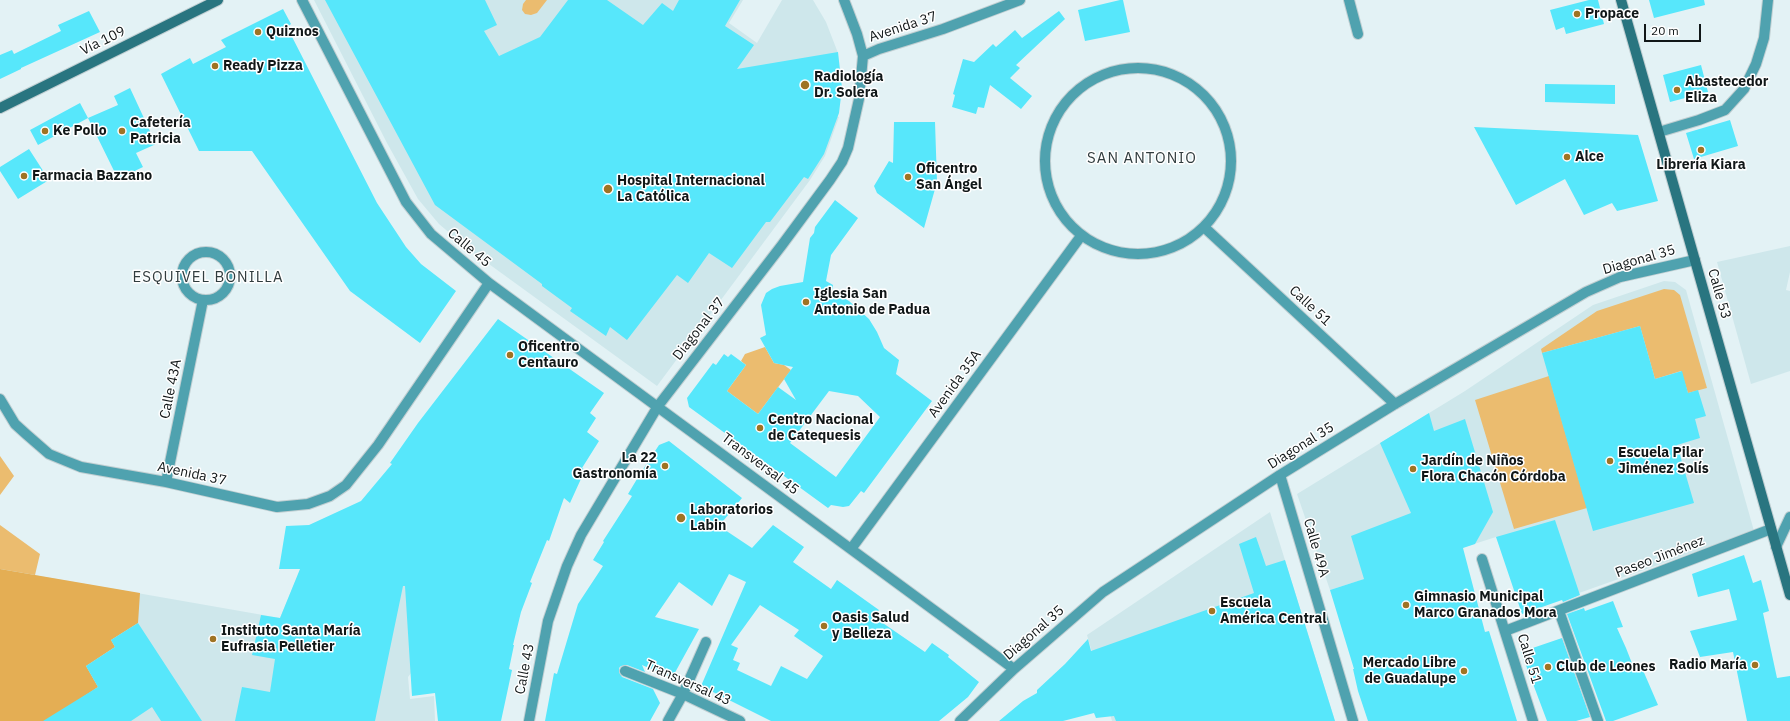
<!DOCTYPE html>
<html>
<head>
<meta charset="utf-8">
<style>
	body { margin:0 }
	#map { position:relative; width:1790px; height:721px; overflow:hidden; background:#e3f2f5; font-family:"IBM Plex Sans",sans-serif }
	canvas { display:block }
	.scale { position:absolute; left:1644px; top:24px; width:57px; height:18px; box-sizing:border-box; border:2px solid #111718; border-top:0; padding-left:5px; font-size:12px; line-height:14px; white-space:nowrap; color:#111718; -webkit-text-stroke:3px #fff; paint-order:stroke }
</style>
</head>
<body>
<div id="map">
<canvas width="1790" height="721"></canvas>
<div class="scale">20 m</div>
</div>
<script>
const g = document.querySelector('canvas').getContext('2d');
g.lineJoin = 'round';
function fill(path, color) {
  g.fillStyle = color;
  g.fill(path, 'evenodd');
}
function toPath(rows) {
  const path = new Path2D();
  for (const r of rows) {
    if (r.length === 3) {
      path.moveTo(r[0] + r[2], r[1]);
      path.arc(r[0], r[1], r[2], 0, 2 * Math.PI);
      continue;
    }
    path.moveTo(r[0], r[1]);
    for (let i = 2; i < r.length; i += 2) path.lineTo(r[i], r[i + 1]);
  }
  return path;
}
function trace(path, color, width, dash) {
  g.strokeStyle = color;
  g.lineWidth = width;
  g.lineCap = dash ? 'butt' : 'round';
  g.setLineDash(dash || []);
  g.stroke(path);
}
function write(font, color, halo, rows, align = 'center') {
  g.font = font + ' "IBM Plex Sans",sans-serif';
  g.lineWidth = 3;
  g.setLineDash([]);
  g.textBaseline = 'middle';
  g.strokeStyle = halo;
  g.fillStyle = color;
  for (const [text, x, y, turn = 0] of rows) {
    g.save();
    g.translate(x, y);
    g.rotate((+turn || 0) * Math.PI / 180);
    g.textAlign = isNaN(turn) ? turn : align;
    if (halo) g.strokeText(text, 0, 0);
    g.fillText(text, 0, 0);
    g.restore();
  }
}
fill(toPath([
	[314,0,743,0,729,23,757,43,782,0,813,0,826,22,838,53,740,93,839,117,825,156,810,180,657,386,471,251,439,224,418,199,387,143],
	[1790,246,1790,272,1786,290,1790,291,1790,371,1751,384,1717,262],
	[1664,281,1675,282,1686,290,1754,531,1579,593,1496,537,1330,590,1297,494,1465,391,1593,305],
	[1270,512,1335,721,1112,721,1087,635],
	[0,569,280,618,295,582,343,589,434,583,421,660,408,677,410,699,434,696,435,721,0,721]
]), '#cee7eb');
fill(toPath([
	[526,0,547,0,537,13,531,15,525,14,522,10,523,4],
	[1664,289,1674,290,1680,295,1707,388,1688,393,1681,371,1655,379,1640,326,1542,353,1541,349,1597,311],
	[765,347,774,363,784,365,791,370,758,414,727,391,746,365,741,361,745,354],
	[1549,376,1587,508,1514,529,1475,400],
	[0,456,14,476,0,495],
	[0,525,40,554,35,575,0,569]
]), '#ebbc6f');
fill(toPath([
	[0,569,140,593,138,623,111,640,115,647,86,666,98,687,47,721,0,721]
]), '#e4ae54');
fill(toPath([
	[325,0,485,0,497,25,484,31,499,56,540,37,568,0,607,0,643,25,662,3,673,11,679,0,740,0,725,26,754,45,737,69,838,52,842,88,839,113,824,154,808,179,804,177,770,222,766,222,732,268,709,253,688,283,677,275,627,340,610,327,606,336,570,311,572,308,542,286,542,284,435,205],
	[1120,0,1123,0,1130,32,1085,41,1078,10],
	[1589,0,1598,0,1604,24,1566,34,1564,27,1556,30,1550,10],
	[1649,0,1704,0,1705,5,1654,18],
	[283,9,291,24,287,27,377,203,406,247,421,264,456,291,420,343,350,291,252,151,199,151,161,74,190,58,193,64,226,47,221,40],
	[89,11,100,32,21,68,21,69,0,79,0,55,12,50,14,54,61,31,58,25],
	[1059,11,1065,19,1016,65,1020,68,1010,78,1032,96,1021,109,990,85,984,108,978,107,976,114,952,107,955,95,953,94,963,59,974,62,993,44,996,47,1015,30,1022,38],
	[1701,65,1708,92,1670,102,1663,75],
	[1545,84,1615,85,1615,104,1545,102],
	[130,88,156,144,136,153,143,167,118,179,88,118,118,105,114,96],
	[80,103,88,118,38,145,30,130],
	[1730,120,1738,146,1694,159,1686,133],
	[894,122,935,122,937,182,924,228,877,193,874,186,889,161,893,163],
	[1474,127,1638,135,1658,201,1617,211,1612,203,1584,215,1565,179,1516,205],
	[29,149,49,180,18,199,0,171,0,167],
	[835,200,858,218,831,255,826,281,833,285,832,291,849,301,869,319,877,332,884,348,899,360,896,374,932,401,864,493,861,491,849,506,843,507,831,505,828,508,689,407,687,398,713,363,716,365,724,354,728,357,731,354,746,365,727,391,758,414,778,387,796,400,784,379,793,367,774,363,760,338,766,335,761,305,766,293,772,289,780,286,803,282,810,238,814,233,815,227],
	[829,391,858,396,880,417,836,477,790,443],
	[498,319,604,393,590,413,596,418,587,432,599,441,582,468,585,470,570,503,564,498,549,541,547,540,530,582,532,583,521,612,513,645,514,645,509,669,512,670,501,721,438,721,435,693,412,696,405,586,403,586,375,721,235,721,242,687,270,692,275,659,252,655,261,615,280,618,300,569,279,569,286,526,309,525,361,501,392,464,390,463,418,423],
	[1640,326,1655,379,1682,371,1688,393,1698,390,1706,416,1695,419,1700,438,1677,445,1694,503,1593,531,1542,353],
	[1429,413,1434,431,1465,419,1493,512,1475,544,1463,548,1485,632,1489,631,1517,721,1368,721,1358,691,1353,669,1354,669,1330,590,1364,579,1351,536,1411,513,1380,443],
	[669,441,742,498,719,526,752,548,773,525,804,547,793,562,831,589,837,580,879,610,874,617,925,652,932,643,949,655,948,657,979,682,968,697,939,721,771,721,701,686,746,582,729,574,712,606,679,582,655,617,699,629,672,678,642,665,645,672,627,665,621,666,619,668,619,672,622,677,653,689,660,703,650,721,545,721,554,673,557,674,578,604,603,566,593,560,604,542,603,541,632,496,628,494,640,474,659,445],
	[760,605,799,630,794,636,823,656,807,679,781,666,771,686,737,670,740,663,733,660,738,648,731,645],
	[1555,520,1580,595,1563,602,1562,600,1522,614,1496,537],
	[1256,537,1266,566,1285,560,1335,721,1116,721,1114,716,1096,718,1094,713,1063,721,999,721,1023,701,1037,693,1037,690,1065,664,1088,639,1091,651,1254,593,1239,544],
	[1744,555,1753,583,1761,580,1769,611,1763,613,1777,678,1790,676,1790,721,1747,721,1733,652,1700,657,1690,631,1737,620,1729,589,1698,597,1692,574],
	[1613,601,1623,627,1617,628,1626,648,1635,671,1642,668,1658,705,1613,721,1606,721,1567,614,1584,608,1585,611],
	[138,623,202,721,161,721,152,707,131,721,43,721,98,687,86,666,115,647,111,640],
	[1562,638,1590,717,1576,721,1547,721,1521,652]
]), '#57e7fb');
const street = toPath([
	[1349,0,1358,34],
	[863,56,879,49,943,29,1020,0],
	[1138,161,93],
	[1659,132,1699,120,1725,110,1744,89,1756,64,1764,38,1768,0],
	[1205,228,1395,404],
	[206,276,24],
	[489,283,1014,669],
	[0,399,15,424,26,434,49,454,66,461,81,467,166,482,277,507,308,504,330,496,346,485,378,445,489,283,431,234,406,202,302,0],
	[1280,475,1353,721],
	[166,482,203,300],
	[1776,547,1790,517],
	[851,549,1081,236],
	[1482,559,1533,721],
	[1559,611,1598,721],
	[1505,631,1771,529],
	[625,671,683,694,740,721],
	[529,721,548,621,567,566,581,535,658,406,782,245,830,180,842,162,848,148,859,99,863,56,857,34,844,0],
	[668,721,683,694,706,642],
	[960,721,1014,669,1103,592,1280,475,1395,404,1586,292,1620,277,1695,260]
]);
const secondary = toPath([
	[1621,0,1790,595],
	[0,108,218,0]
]);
trace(street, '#c1cfd2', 12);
trace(secondary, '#c1cfd2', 12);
trace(street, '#4fa2af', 10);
trace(secondary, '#297580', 10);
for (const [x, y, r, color] of [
	[1577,14,4,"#9f7323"],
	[258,32,4,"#9f7323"],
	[215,66,4,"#9f7323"],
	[805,85,5,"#9f7323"],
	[1677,90,4,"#9f7323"],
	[45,131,4,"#9f7323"],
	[122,131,4,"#9f7323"],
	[1701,150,4,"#9f7323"],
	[1567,157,4,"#9f7323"],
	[24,176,4,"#9f7323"],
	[908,177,4,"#9f7323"],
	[608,189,5,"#9f7323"],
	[806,302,4,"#9f7323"],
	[510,355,4,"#9f7323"],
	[760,428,4,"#9f7323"],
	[1610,461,4,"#9f7323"],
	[665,466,4,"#9f7323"],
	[1413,469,4,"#9f7323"],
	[681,518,5,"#9f7323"],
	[1406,605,4,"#9f7323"],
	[1212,611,4,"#9f7323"],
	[824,626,4,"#9f7323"],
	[213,639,4,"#9f7323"],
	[1755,665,4,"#9f7323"],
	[1548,667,4,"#9f7323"],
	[1464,671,4,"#9f7323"]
]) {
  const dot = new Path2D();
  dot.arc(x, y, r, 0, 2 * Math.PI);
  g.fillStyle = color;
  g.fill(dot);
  trace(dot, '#fff', 1.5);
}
write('bold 14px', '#111718', '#fff', [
	["Propace",1585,14],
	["Quiznos",266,32],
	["Ready Pizza",223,66],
	["Radiología",814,77],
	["Dr. Solera",814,93],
	["Abastecedor",1685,82],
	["Eliza",1685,98],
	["Cafetería",130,123],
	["Patricia",130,139],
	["Ke Pollo",53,131],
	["Alce",1575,157],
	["Librería Kiara",1701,165,"center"],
	["Oficentro",916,169],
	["San Ángel",916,185],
	["Farmacia Bazzano",32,176],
	["Hospital Internacional",617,181],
	["La Católica",617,197],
	["Iglesia San",814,294],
	["Antonio de Padua",814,310],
	["Oficentro",518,347],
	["Centauro",518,363],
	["Centro Nacional",768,420],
	["de Catequesis",768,436],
	["Escuela Pilar",1618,453],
	["Jiménez Solís",1618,469],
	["La 22",657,458,"right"],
	["Gastronomía",657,474,"right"],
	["Jardín de Niños",1421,461],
	["Flora Chacón Córdoba",1421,477],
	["Laboratorios",690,510],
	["Labin",690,526],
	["Gimnasio Municipal",1414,597],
	["Marco Granados Mora",1414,613],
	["Escuela",1220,603],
	["América Central",1220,619],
	["Oasis Salud",832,618],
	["y Belleza",832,634],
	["Instituto Santa María",221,631],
	["Eufrasia Pelletier",221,647],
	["Mercado Libre",1456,663,"right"],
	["de Guadalupe",1456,679,"right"],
	["Radio María",1747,665,"right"],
	["Club de Leones",1556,667]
], 'left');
write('14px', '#111718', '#fff', [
	["Avenida 37",903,27,-18],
	["Vía 109",103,41,-26],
	["Calle 45",469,248,40],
	["Diagonal 35",1639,260,-16],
	["Calle 53",1719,294,74],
	["Calle 51",1310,306,43],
	["Diagonal 37",699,329,-52],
	["Avenida 35A",955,384,-54],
	["Calle 43A",171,389,-78],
	["Diagonal 35",1301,446,-32],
	["Transversal 45",760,464,37],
	["Avenida 37",192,474,12],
	["Calle 49A",1316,548,74],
	["Paseo Jiménez",1660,557,-21],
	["Diagonal 35",1034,633,-41],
	["Calle 51",1529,659,73],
	["Calle 43",525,669,-79],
	["Transversal 43",688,683,24]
]);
g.letterSpacing = '1px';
write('15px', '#303c3e', '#fff', [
	["SAN ANTONIO",1142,159],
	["ESQUIVEL BONILLA",208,278]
]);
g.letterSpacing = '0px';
</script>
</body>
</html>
